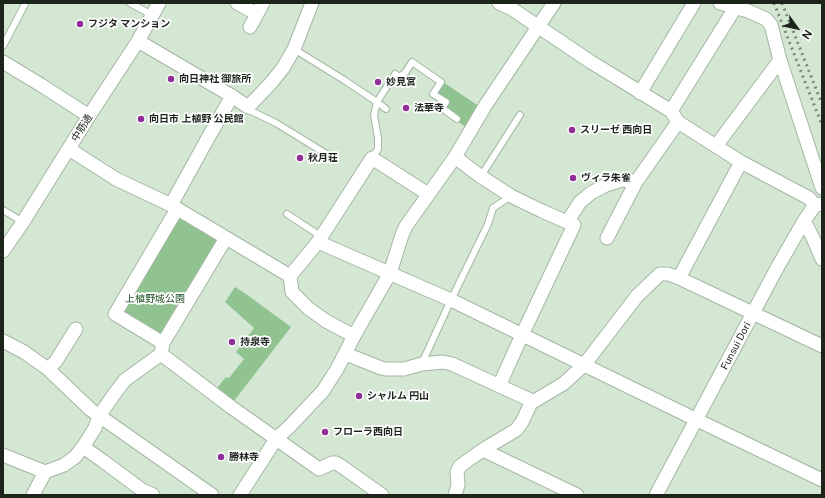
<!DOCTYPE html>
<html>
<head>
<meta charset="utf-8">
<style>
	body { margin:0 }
	#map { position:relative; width:825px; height:498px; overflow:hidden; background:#d3e7d2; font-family:"Public Sans",sans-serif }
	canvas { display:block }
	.frame { position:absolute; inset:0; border:4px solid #1c241c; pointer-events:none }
	.north { position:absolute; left:777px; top:8px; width:40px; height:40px; -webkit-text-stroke:3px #fff; paint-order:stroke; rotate:123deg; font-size:11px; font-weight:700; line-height:16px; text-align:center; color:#1c241c }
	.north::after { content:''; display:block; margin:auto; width:14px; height:18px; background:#1c241c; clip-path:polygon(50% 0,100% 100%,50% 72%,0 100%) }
</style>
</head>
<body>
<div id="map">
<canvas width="825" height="498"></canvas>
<div class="frame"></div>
<div class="north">N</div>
</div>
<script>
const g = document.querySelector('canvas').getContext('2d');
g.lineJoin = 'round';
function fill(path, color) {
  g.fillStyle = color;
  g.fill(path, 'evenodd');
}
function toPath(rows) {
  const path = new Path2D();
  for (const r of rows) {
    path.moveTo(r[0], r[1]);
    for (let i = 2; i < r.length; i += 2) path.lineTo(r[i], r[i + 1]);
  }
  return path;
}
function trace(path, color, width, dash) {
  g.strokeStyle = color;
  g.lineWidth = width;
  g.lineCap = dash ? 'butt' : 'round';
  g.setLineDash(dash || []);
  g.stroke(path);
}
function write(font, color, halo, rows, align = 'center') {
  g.font = font + ' "Public Sans","Noto Sans JP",sans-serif';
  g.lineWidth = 3.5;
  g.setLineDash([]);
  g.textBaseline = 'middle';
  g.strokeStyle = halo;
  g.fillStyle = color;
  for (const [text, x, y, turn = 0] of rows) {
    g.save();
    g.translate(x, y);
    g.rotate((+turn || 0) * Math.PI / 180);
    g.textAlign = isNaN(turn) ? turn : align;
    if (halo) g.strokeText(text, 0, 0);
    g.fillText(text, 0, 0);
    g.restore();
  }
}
fill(toPath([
	[440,80,480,107,467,128,440,109,446,100,433,91],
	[182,215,216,235,218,244,165,334,159,335,118,311,175,217],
	[235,287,246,294,291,327,234,401,217,388,226,377,229,378,244,359,236,352,254,328,225,302]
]), '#91c391');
const service = toPath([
	[130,3,152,15],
	[3,46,25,4],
	[294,49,344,80,377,102,386,109],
	[248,107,249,110,276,123,328,155],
	[372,158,378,149,378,138,374,115,377,102,395,74,399,77,405,73,412,62,441,82,433,94,446,102,442,108,457,119],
	[481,176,520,115],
	[3,210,23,222],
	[287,214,322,237],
	[422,363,451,300,488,224,493,208,511,196]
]);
const minor = toPath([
	[237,3,257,14],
	[499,3,512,9,591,62,671,111,678,122,741,162,809,198,815,205],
	[720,3,748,11,766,19,771,25,780,60,822,188],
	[250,27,263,3],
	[138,41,232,96,248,107,271,83,283,68,294,49,312,3],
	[3,62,41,85,89,116],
	[640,93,694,3],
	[671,111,735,8],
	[716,146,780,60],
	[69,149,116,179,171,205,290,276,318,242,451,300,697,420,822,480],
	[455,157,480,176,511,196,542,211,574,225,522,335,499,386],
	[171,205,208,138,232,96],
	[568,221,580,202,591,193,606,185,622,180,636,182],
	[804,221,813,238,822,259],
	[607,238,636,182,678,122],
	[318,242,372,158,428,194],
	[3,251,23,222,89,116,138,41,159,3],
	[290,276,292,292,308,308,326,321,354,336],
	[679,278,741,162],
	[3,341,24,352,48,369,91,410,212,495],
	[163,343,115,314,177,209],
	[161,354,231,407,319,469,332,463,336,463,341,466,382,495],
	[346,354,381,368,386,369,404,369,422,364,443,362,452,364,528,399,531,403],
	[48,369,56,361,76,329],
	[83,447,103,461,142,490,153,495],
	[483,450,577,495],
	[3,455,45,472,64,465,75,457,83,447,95,428,99,416,115,393,125,380,161,354,163,343,226,238],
	[33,495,45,472],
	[240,495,276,439,290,426,323,391,337,369,354,336,390,273,402,235,406,226,455,157,485,106,554,3],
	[455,495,458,485,457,472,460,466,484,449,516,430,522,422,531,403,563,384,584,365,637,296,660,274,668,274,679,278,822,346],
	[656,495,777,268,804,221,815,205,822,204]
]);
trace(service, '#a4b7a4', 8);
trace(minor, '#a4b7a4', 15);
trace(service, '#fff', 6);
trace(minor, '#fff', 13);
trace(toPath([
	[774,3,822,125],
	[782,3,822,104]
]), '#7c8a7b', 3, [2, 4]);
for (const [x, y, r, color] of [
	[80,24,4,"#902f98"],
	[171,79,4,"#902f98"],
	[378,82,4,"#902f98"],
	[406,108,4,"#902f98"],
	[141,119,4,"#902f98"],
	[572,130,4,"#902f98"],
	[300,158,4,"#902f98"],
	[573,178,4,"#902f98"],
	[232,342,4,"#902f98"],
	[359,396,4,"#902f98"],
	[325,432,4,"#902f98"],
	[221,457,4,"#902f98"]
]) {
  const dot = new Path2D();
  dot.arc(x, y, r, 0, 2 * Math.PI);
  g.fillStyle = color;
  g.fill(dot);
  trace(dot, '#fff', 1.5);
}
write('bold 10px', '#1c241c', '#fff', [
	["フジタ マンション",88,24],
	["向日神社 御旅所",179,79],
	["妙見宮",386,82],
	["法華寺",414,108],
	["向日市 上植野 公民館",149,119],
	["スリーゼ 西向日",580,130],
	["秋月荘",308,158],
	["ヴィラ朱雀",581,178],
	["持泉寺",240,342],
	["シャルム 円山",367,396],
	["フローラ西向日",333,432],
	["勝林寺",229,457]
], 'left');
write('10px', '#1c241c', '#fff', [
	["中筋通",82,128,-58],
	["Funsui Dori",736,346,-62]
]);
write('10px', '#1a4d1e', '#fff', [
	["上植野城公園",155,299]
]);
</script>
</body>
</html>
